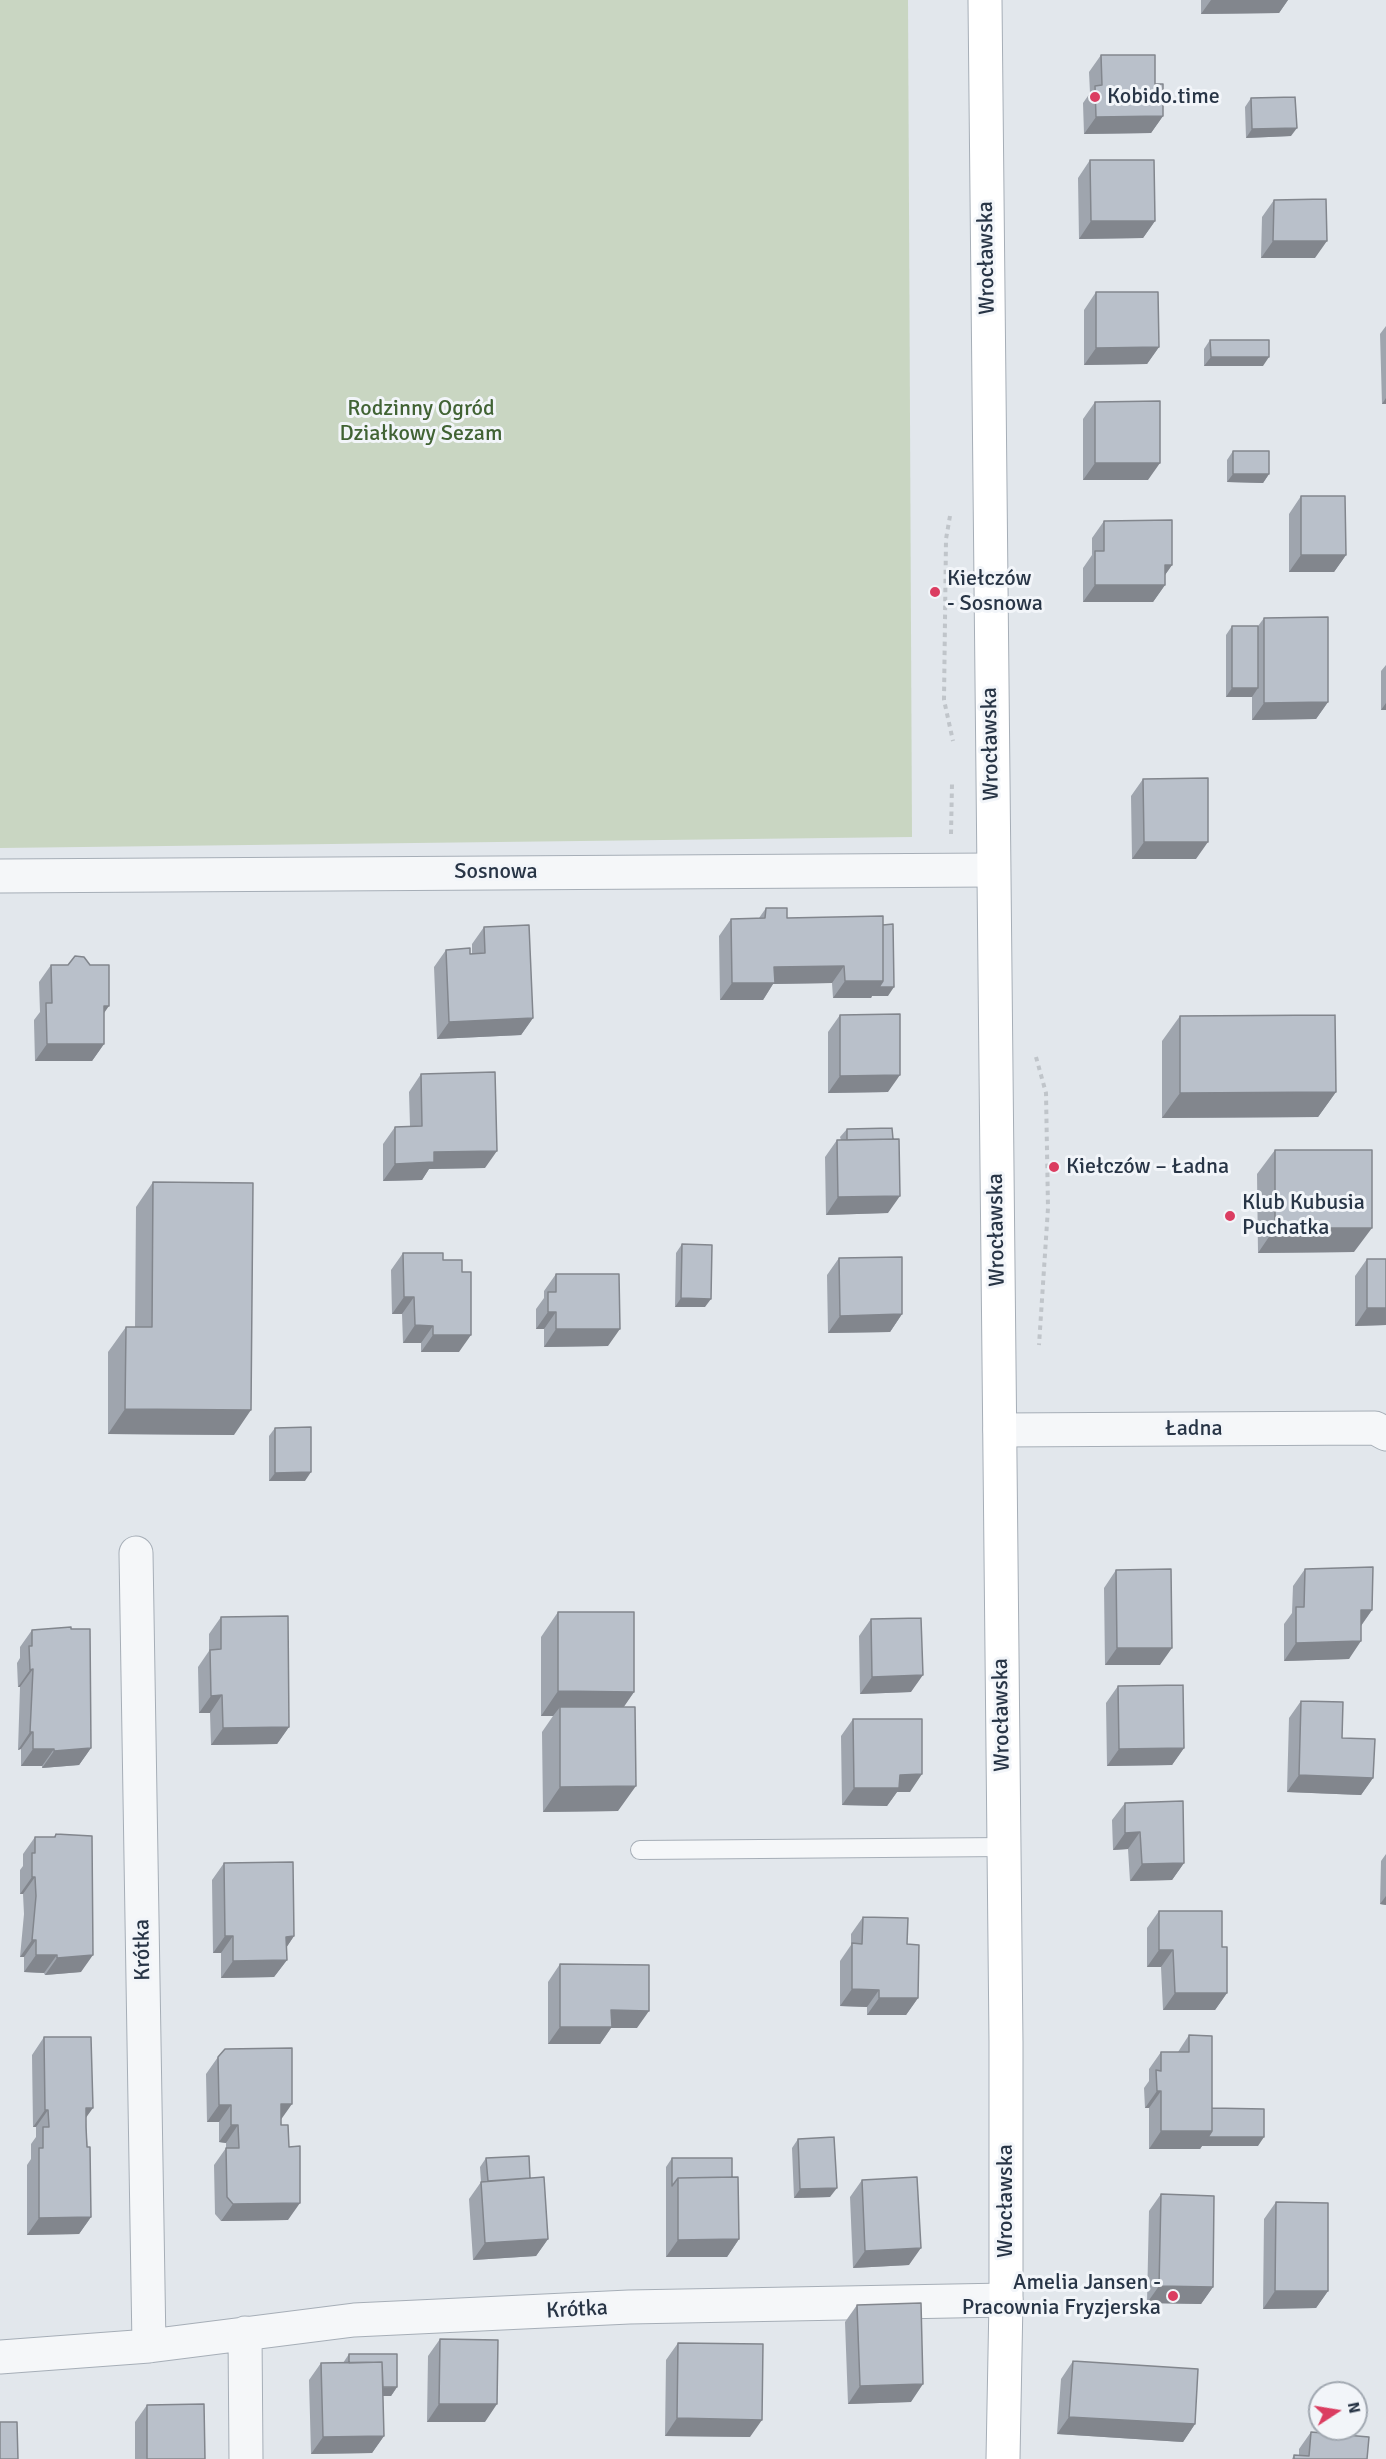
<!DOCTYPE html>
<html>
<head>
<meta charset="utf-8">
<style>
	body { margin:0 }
	#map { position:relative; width:1386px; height:2459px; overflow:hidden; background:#e2e7ec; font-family:Signika,sans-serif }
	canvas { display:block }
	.north { position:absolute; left:1308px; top:2381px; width:60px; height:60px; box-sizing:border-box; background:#f2f5f9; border:2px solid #a1a8b1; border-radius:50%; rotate:78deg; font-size:16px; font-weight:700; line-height:24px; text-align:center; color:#283546 }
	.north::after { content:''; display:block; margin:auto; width:21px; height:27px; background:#db3d61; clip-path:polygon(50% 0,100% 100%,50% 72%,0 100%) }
</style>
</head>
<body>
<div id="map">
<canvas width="1386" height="2459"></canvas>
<div class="north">N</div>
</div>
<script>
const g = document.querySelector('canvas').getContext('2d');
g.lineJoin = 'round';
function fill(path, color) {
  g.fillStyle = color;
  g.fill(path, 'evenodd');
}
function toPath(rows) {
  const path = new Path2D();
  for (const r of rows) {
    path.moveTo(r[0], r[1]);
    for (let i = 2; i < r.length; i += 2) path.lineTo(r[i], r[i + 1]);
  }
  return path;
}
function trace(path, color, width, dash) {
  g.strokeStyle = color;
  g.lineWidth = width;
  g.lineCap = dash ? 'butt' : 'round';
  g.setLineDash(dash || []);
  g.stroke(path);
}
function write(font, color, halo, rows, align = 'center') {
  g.font = font + ' Signika,sans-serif';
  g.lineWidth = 6;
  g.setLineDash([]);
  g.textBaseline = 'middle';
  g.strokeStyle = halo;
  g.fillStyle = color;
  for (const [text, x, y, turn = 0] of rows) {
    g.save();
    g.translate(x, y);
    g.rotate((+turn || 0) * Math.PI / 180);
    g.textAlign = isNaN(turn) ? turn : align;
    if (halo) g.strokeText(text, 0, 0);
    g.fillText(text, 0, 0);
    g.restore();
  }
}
fill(toPath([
	[0,0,908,0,912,837,0,848]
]), '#c9d6c2');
const lane = toPath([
	[640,1850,1004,1847]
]);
const street = toPath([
	[0,876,992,870],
	[1000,1430,1375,1428,1386,1434],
	[136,1553,149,2346],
	[245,2333,246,2459],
	[0,2357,149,2346,354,2320,629,2307,1006,2300]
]);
const secondary = toPath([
	[985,0,1006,2041,1006,2300,1003,2459]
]);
trace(lane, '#a6aeb7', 20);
trace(street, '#a6aeb7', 35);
trace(secondary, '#a6aeb7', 35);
trace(toPath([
	[950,516,946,539,944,700,953,741],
	[951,834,952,784],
	[1036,1057,1046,1093,1048,1208,1039,1345]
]), '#c0c5ca', 4, [4.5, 4.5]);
trace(lane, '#f5f7f9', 18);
trace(street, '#f5f7f9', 33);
trace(secondary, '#fff', 33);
fill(toPath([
	[1201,0,1288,0,1279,13,1201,14],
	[1101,55,1155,84,1163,116,1151,133,1084,134,1083,103,1090,93,1089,72],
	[1251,98,1291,136,1246,138,1245,107],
	[1090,160,1155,221,1143,238,1079,239,1078,178],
	[1274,200,1315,258,1261,258,1262,217],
	[1096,292,1159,347,1147,364,1084,365,1084,310],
	[1386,326,1386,404,1382,404,1380,334],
	[1210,340,1263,366,1204,366,1204,349],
	[1095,402,1148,480,1083,480,1083,419],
	[1233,451,1269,474,1263,483,1227,482,1227,460],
	[1301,496,1346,555,1334,572,1289,572,1289,514],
	[1104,521,1172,565,1165,575,1165,585,1153,602,1083,602,1083,568,1092,555,1092,538],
	[1264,618,1328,702,1316,719,1252,720,1252,697,1226,697,1226,635,1232,626,1258,626],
	[1386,665,1386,710,1381,710,1381,671],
	[1143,779,1196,859,1132,859,1131,796],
	[766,908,787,918,883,925,888,996,872,996,871,998,833,998,832,983,773,984,763,1000,720,1000,719,936,731,919,759,918],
	[484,927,533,1018,521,1035,437,1039,434,967,446,950,472,954,472,944],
	[51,965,104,1014,104,1044,92,1061,35,1061,34,1022,34,1020,40,1012,39,982],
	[840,1015,888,1092,828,1093,828,1032],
	[1180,1016,1336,1092,1318,1117,1162,1118,1162,1041],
	[421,1074,485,1168,429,1169,422,1180,383,1181,383,1144,395,1127,410,1126,409,1092],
	[847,1129,888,1213,826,1215,825,1157,837,1140,841,1140,840,1137],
	[1275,1150,1354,1252,1258,1253,1257,1174],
	[153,1182,234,1435,108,1434,108,1352,126,1327,135,1327,136,1207],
	[682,1244,705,1307,675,1307,676,1253],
	[403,1253,443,1260,459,1352,421,1352,421,1343,403,1343,402,1314,392,1314,391,1270],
	[839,1258,902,1314,890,1332,828,1333,827,1275],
	[1367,1259,1386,1259,1386,1325,1355,1326,1355,1276],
	[556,1274,608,1346,544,1347,544,1329,536,1329,536,1309,544,1298,544,1291],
	[275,1428,305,1481,269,1481,269,1436],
	[1305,1569,1372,1610,1361,1626,1349,1659,1284,1661,1284,1624,1292,1613,1293,1586],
	[1116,1570,1160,1665,1105,1665,1104,1588],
	[558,1612,634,1692,623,1707,618,1811,543,1812,542,1732,553,1716,541,1716,541,1637],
	[221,1617,289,1727,277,1744,211,1745,210,1713,199,1713,198,1667,209,1651,209,1634],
	[871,1619,911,1692,860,1694,859,1636],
	[71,1629,91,1748,79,1765,42,1768,42,1766,21,1766,21,1749,18,1750,20,1687,18,1687,17,1663,20,1658,20,1647,32,1630],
	[1118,1686,1184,1748,1172,1765,1107,1766,1106,1703],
	[1301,1701,1342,1738,1373,1778,1361,1795,1287,1792,1289,1718],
	[853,1719,910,1792,897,1792,887,1806,842,1805,841,1736],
	[1125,1803,1184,1863,1172,1880,1130,1881,1128,1849,1113,1850,1112,1820],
	[56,1834,81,1972,45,1975,44,1973,24,1972,24,1957,20,1957,24,1914,23,1894,20,1894,20,1870,23,1866,23,1854,35,1837,54,1837],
	[1386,1854,1386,1905,1380,1904,1381,1861],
	[224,1863,294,1936,286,1948,287,1960,274,1977,221,1978,221,1953,213,1953,212,1880],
	[1159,1911,1222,1947,1227,1993,1215,2010,1163,2010,1161,1967,1147,1967,1147,1928],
	[863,1917,907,1944,918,1998,906,2015,867,2015,867,2007,840,2006,840,1961,851,1945,851,1934],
	[560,1964,637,2028,611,2028,600,2044,548,2044,548,1982],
	[1189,2035,1212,2108,1258,2146,1202,2146,1200,2149,1149,2149,1149,2108,1145,2108,1144,2088,1149,2081,1149,2069,1161,2052,1178,2052],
	[44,2037,86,2118,91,2217,79,2234,27,2235,27,2165,31,2159,31,2144,36,2137,36,2127,33,2127,32,2055],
	[218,2057,281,2120,288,2220,221,2221,215,2214,214,2165,226,2148,226,2143,219,2142,219,2122,207,2122,206,2074],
	[798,2139,830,2197,794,2198,792,2148],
	[486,2158,531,2178,548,2239,536,2256,473,2260,469,2199,481,2182,480,2167],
	[672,2158,732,2177,739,2239,727,2257,666,2257,666,2167],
	[862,2180,909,2265,853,2268,850,2197],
	[1161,2194,1213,2287,1201,2304,1147,2303,1149,2211],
	[1276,2202,1328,2291,1316,2308,1263,2309,1264,2219],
	[857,2305,911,2402,848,2404,845,2322],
	[440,2339,485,2422,427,2422,428,2356],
	[678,2343,750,2437,665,2436,666,2360],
	[349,2354,397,2387,391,2396,383,2396,384,2436,372,2453,311,2454,309,2380,321,2363,343,2363],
	[1073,2361,1195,2424,1183,2442,1057,2434,1061,2379],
	[147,2405,205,2459,135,2459,135,2422],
	[1311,2432,1367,2459,1292,2459,1294,2455,1299,2456,1299,2449]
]), '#9fa5ae');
fill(toPath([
	[1211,0,1288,0,1279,13,1201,14],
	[1163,116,1151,133,1084,134,1096,117],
	[1297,128,1291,136,1246,138,1252,129],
	[1091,221,1155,221,1143,238,1079,239],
	[1273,241,1327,241,1315,258,1261,258],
	[1159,347,1147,364,1084,365,1096,348],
	[1211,357,1269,357,1263,366,1204,366],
	[1386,398,1386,404,1382,404],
	[1095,463,1160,463,1148,480,1083,480],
	[1233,474,1269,474,1263,483,1227,482],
	[1301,555,1346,555,1334,572,1289,572],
	[1165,565,1172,565,1160,582],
	[1095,585,1165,585,1153,602,1083,602],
	[1232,688,1258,688,1252,697,1226,697],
	[1328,702,1316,719,1252,720,1264,703],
	[1386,703,1386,710,1381,710],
	[1144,842,1208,842,1196,859,1132,859],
	[844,966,832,983,773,984,763,1000,720,1000,732,983,774,967],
	[845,981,883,981,894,987,888,996,872,996,871,998,833,998],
	[104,1006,109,1006,97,1023],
	[533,1018,521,1035,437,1039,449,1022],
	[47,1044,104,1044,92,1061,35,1061],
	[900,1075,888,1092,828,1093,840,1076],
	[1336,1092,1318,1117,1162,1118,1180,1093],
	[497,1151,485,1168,429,1169,422,1180,383,1181,395,1164,434,1152],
	[900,1196,888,1213,826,1215,838,1197],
	[1275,1228,1372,1228,1354,1252,1258,1253],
	[404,1297,414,1297,402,1314,392,1314],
	[681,1298,711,1299,705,1307,675,1307],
	[1367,1308,1386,1308,1386,1325,1355,1326],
	[548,1312,556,1312,544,1329,536,1329],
	[902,1314,890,1332,828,1333,840,1316],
	[415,1325,433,1326,421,1343,403,1343],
	[556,1329,620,1329,608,1346,544,1347],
	[433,1335,471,1335,459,1352,421,1352],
	[125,1409,251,1410,234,1435,108,1434],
	[311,1472,305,1481,269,1481,275,1473],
	[1361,1610,1372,1610,1360,1627],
	[1361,1641,1349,1659,1284,1661,1296,1643],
	[1117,1648,1172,1648,1160,1665,1105,1665],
	[33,1669,20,1687,18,1687,30,1670],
	[923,1675,911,1692,860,1694,872,1677],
	[558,1691,634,1692,617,1717,560,1707,553,1716,541,1716],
	[222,1695,210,1713,199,1713,211,1696],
	[289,1727,277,1744,211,1745,223,1728],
	[30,1732,33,1732,21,1749,18,1750],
	[91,1748,79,1765,42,1768,54,1751],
	[1184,1748,1172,1765,1107,1766,1119,1749],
	[33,1749,54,1749,42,1766,21,1766],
	[922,1774,910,1792,897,1792,887,1806,842,1805,854,1788,900,1775],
	[1299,1775,1373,1778,1361,1795,1287,1792],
	[636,1786,618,1811,543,1812,560,1787],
	[1140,1832,1128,1849,1113,1850,1125,1833],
	[1184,1863,1172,1880,1130,1881,1142,1864],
	[32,1877,35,1877,23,1894,20,1894],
	[1386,1896,1386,1905,1380,1904],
	[225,1936,233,1936,221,1953,213,1953],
	[294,1936,282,1954,286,1937],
	[32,1940,36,1940,24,1957,20,1957],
	[1159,1950,1173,1950,1161,1967,1147,1967],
	[36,1955,57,1955,44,1973,24,1972],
	[93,1955,81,1972,45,1975,57,1958],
	[287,1960,274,1977,221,1978,233,1961],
	[852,1989,879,1990,867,2007,840,2006],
	[1175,1993,1227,1993,1215,2010,1163,2010],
	[879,1998,918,1998,906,2015,867,2015],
	[611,2010,649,2011,637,2028,611,2028,600,2044,548,2044,560,2027],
	[1157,2091,1161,2091,1149,2108,1145,2108],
	[281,2104,292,2104,280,2121],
	[219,2105,231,2105,219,2122,207,2122],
	[86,2108,93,2108,80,2126],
	[45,2110,48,2110,36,2127,33,2127],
	[231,2125,238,2125,226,2143,219,2142],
	[1161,2131,1212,2131,1264,2137,1258,2146,1202,2146,1200,2149,1149,2149],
	[837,2188,830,2197,794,2198,800,2189],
	[300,2203,288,2220,221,2221,233,2204],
	[91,2217,79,2234,27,2235,39,2218],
	[548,2239,536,2256,473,2260,485,2243],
	[739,2239,727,2257,666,2257,678,2240],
	[921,2248,909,2265,853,2268,865,2251],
	[1159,2286,1213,2287,1201,2304,1147,2303],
	[1275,2291,1328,2291,1316,2308,1263,2309],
	[923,2384,911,2402,848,2404,860,2386],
	[397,2387,391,2396,371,2396,377,2388],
	[439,2404,497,2404,485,2422,427,2422],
	[1069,2417,1195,2424,1183,2442,1057,2434],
	[677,2418,762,2420,750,2437,665,2436],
	[384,2436,372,2453,311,2454,323,2437]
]), '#82868d');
const building = toPath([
	[1101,55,1155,55,1155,84,1163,84,1163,116,1096,117,1095,86,1102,85,1101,55],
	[1295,97,1297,128,1252,129,1251,98,1295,97],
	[1090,160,1154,160,1155,221,1091,221,1090,160],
	[1326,199,1327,241,1273,241,1274,200,1326,199],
	[1096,292,1158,292,1159,347,1096,348,1096,292],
	[1210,340,1269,340,1269,357,1211,357,1210,340],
	[1160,401,1160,463,1095,463,1095,402,1160,401],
	[1233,451,1269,451,1269,474,1233,474,1233,451],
	[1301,496,1345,496,1346,555,1301,555,1301,496],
	[1172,520,1172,565,1165,565,1165,585,1095,585,1095,551,1104,551,1104,521,1172,520],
	[1328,617,1328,702,1264,703,1264,618,1328,617],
	[1232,626,1258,626,1258,688,1232,688,1232,626],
	[1208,778,1208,842,1144,842,1143,779,1208,778],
	[766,908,787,908,787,918,883,916,883,981,845,981,844,966,774,967,775,983,732,983,731,919,765,918,766,908],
	[893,924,894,987,879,987,883,981,883,925,893,924],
	[529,925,533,1018,449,1022,446,950,470,948,470,954,485,953,484,927,529,925],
	[75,956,84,957,90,965,109,965,109,1006,104,1006,104,1044,47,1044,46,1005,46,1003,52,1003,51,965,68,965,75,956],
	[900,1014,900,1075,840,1076,840,1015,900,1014],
	[1335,1015,1336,1092,1180,1093,1180,1016,1335,1015],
	[495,1072,497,1151,434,1152,434,1162,395,1164,395,1127,422,1126,421,1074,495,1072],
	[892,1128,893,1139,847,1140,847,1129,892,1128],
	[899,1139,900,1196,838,1197,837,1140,899,1139],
	[1275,1150,1372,1150,1372,1228,1275,1228,1275,1150],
	[153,1182,253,1183,251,1410,125,1409,126,1327,152,1327,153,1182],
	[682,1244,712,1245,711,1299,681,1298,682,1244],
	[403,1253,443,1253,443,1260,462,1260,462,1272,471,1272,471,1335,433,1335,433,1326,415,1325,414,1297,404,1297,403,1253],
	[902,1257,902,1314,840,1316,839,1258,902,1257],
	[1367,1259,1386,1259,1386,1308,1367,1308,1367,1259],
	[556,1274,619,1274,620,1329,556,1329,556,1312,548,1312,548,1292,556,1292,556,1274],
	[311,1427,311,1472,275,1473,275,1428,311,1427],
	[1373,1567,1372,1610,1361,1610,1361,1641,1296,1643,1296,1607,1304,1607,1305,1569,1373,1567],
	[1171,1569,1172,1648,1117,1648,1116,1570,1171,1569],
	[558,1612,634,1612,634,1692,558,1691,558,1612],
	[288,1616,289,1727,223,1728,222,1695,211,1696,210,1650,221,1649,221,1617,288,1616],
	[921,1618,923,1675,872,1677,871,1619,921,1618],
	[71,1627,71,1629,90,1629,91,1748,54,1751,54,1749,33,1749,33,1732,30,1732,33,1669,30,1670,29,1646,32,1646,32,1630,71,1627],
	[1183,1685,1184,1748,1119,1749,1118,1686,1183,1685],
	[1301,1701,1343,1702,1342,1738,1375,1739,1373,1778,1299,1775,1301,1701],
	[560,1707,635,1707,636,1786,560,1787,560,1707],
	[853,1719,922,1719,922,1774,900,1775,899,1788,854,1788,853,1719],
	[1183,1801,1184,1863,1142,1864,1140,1832,1125,1833,1125,1803,1183,1801],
	[56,1834,92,1836,93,1955,57,1958,57,1955,36,1955,36,1940,32,1940,36,1896,35,1877,32,1877,32,1853,35,1853,35,1837,55,1837,56,1834],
	[293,1862,294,1936,286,1937,287,1960,233,1961,233,1936,225,1936,224,1863,293,1862],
	[1159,1911,1222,1911,1222,1947,1227,1947,1227,1993,1175,1993,1173,1950,1159,1950,1159,1911],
	[863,1917,908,1918,907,1944,919,1945,918,1998,879,1998,879,1990,852,1989,852,1943,862,1944,863,1917],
	[560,1964,649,1965,649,2011,611,2010,612,2027,560,2027,560,1964],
	[1189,2035,1212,2036,1212,2131,1161,2131,1161,2091,1157,2091,1156,2070,1161,2071,1161,2052,1189,2052,1189,2035],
	[44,2037,91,2037,93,2108,86,2108,86,2127,87,2147,90,2147,91,2217,39,2218,39,2148,43,2148,43,2127,49,2127,48,2110,45,2110,44,2037],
	[292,2048,292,2104,281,2104,281,2125,288,2125,289,2147,300,2146,300,2203,233,2204,227,2197,226,2148,239,2148,238,2125,231,2125,231,2105,219,2105,218,2057,225,2049,292,2048],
	[1212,2108,1264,2109,1264,2137,1208,2137,1212,2131,1212,2108],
	[834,2137,837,2188,800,2189,798,2139,834,2137],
	[529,2156,530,2178,488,2181,486,2158,529,2156],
	[672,2158,732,2158,732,2177,678,2178,672,2186,672,2158],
	[544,2177,548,2239,485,2243,481,2182,544,2177],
	[738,2177,739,2239,678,2240,678,2178,738,2177],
	[917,2177,921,2248,865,2251,862,2180,917,2177],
	[1161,2194,1214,2196,1213,2287,1159,2286,1161,2194],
	[1276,2202,1328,2203,1328,2291,1275,2291,1276,2202],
	[921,2303,923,2384,860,2386,857,2305,921,2303],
	[440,2339,498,2340,497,2404,439,2404,440,2339],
	[678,2343,763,2344,762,2420,677,2418,678,2343],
	[349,2354,397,2354,397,2387,383,2387,382,2362,349,2363,349,2354],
	[1073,2361,1198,2369,1195,2424,1069,2417,1073,2361],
	[382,2362,384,2436,323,2437,321,2363,382,2362],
	[204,2404,205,2459,147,2459,147,2405,204,2404],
	[0,2422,17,2422,18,2459,0,2459,0,2422],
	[1311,2432,1369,2437,1367,2459,1294,2459,1294,2455,1309,2456,1311,2432]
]);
fill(building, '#b9c0ca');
trace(building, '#82868d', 1.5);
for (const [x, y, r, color] of [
	[1095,97,6,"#db3d61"],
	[935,592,6,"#db3d61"],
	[1054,1167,6,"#db3d61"],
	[1230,1216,6,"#db3d61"],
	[1173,2296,6,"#db3d61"]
]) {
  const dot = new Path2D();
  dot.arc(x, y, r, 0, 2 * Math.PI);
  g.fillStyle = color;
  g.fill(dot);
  trace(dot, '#f2f5f9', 2);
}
write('22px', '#283546', '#f2f5f9', [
	["Kobido.time",1107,97],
	["Kiełczów",947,579],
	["- Sosnowa",947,604],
	["Kiełczów – Ładna",1066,1167],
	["Klub Kubusia",1242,1203],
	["Puchatka",1242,1228],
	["Amelia Jansen -",1161,2283,"right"],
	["Pracownia Fryzjerska",1161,2308,"right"]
], 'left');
write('22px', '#283546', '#f2f5f9', [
	["Wrocławska",987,258,-91],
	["Wrocławska",991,744,-91],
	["Sosnowa",496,872],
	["Wrocławska",997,1230,-91],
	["Ładna",1194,1429],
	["Wrocławska",1002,1715,-91],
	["Krótka",143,1950,-91],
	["Wrocławska",1006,2201,-90],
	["Krótka",577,2310,-3]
]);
write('22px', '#416334', '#f2f5f9', [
	["Rodzinny Ogród",421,409],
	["Działkowy Sezam",421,434]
]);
</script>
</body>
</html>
